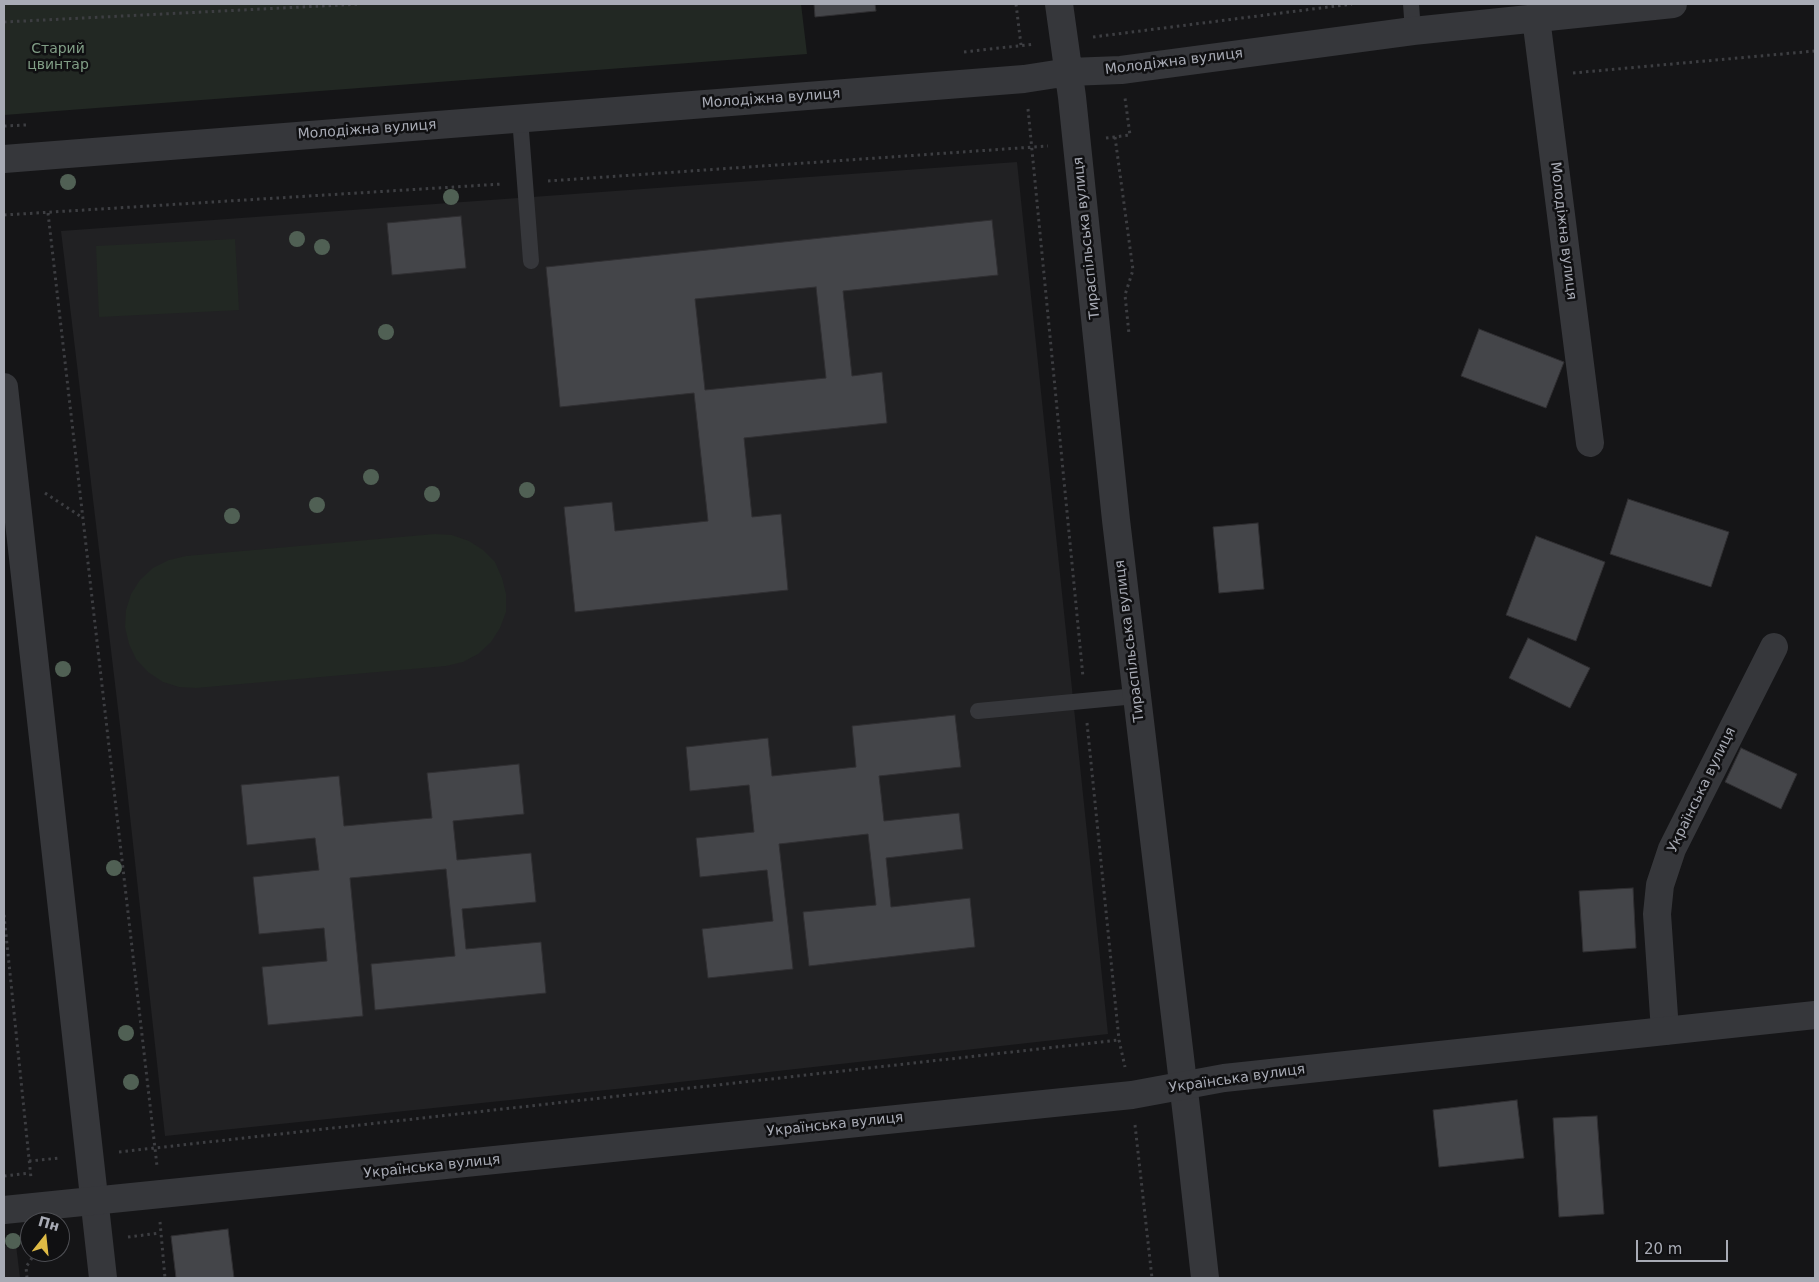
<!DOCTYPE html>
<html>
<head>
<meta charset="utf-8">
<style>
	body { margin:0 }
	#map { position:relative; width:1819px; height:1282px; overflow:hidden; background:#151517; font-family:"DejaVu Sans",sans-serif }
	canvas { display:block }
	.frame { position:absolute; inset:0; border:5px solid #a8abb5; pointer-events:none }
	.north { position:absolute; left:20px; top:1212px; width:50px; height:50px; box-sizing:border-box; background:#101012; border:1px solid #4d4e53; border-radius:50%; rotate:16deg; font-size:14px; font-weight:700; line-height:20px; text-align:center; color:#a8abb5 }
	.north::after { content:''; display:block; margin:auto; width:18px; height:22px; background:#deba45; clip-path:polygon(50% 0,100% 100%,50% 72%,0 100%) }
	.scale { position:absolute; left:1636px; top:1240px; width:92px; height:22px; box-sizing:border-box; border:2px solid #a8abb5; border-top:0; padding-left:6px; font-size:15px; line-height:18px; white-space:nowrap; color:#a8abb5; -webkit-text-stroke:4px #101012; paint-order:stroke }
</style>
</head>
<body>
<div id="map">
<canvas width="1819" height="1282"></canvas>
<div class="frame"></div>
<div class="north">Пн</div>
<div class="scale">20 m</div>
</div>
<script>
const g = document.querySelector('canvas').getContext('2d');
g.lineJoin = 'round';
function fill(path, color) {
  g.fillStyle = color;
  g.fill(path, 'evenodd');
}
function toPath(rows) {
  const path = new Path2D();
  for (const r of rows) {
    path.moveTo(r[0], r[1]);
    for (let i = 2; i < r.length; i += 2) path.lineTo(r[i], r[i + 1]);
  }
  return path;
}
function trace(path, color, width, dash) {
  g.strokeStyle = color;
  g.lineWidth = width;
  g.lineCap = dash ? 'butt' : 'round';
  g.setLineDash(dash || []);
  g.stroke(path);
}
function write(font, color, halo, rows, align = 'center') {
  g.font = font + ' "DejaVu Sans",sans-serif';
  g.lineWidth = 5;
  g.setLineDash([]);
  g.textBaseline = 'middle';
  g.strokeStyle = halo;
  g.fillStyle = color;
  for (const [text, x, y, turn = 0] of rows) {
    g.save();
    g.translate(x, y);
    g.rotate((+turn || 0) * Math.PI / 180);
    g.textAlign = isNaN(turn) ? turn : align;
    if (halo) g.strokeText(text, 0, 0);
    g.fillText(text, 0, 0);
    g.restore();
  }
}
fill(toPath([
	[1017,162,1108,1034,635,1087,165,1136,121,734,61,231],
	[16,1245,20,1278,4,1278,4,1246]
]), '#212123');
fill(toPath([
	[4,4,801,4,807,54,4,115],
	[235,239,239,310,99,317,96,246],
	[435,534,452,535,469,541,483,550,495,562,502,578,506,594,506,612,500,628,491,642,478,654,463,662,446,666,196,688,179,687,163,682,148,672,136,659,129,644,125,627,126,610,131,594,140,580,153,568,169,560,186,556]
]), '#222823');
const building = toPath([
	[814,4,875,4,876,11,815,17,814,4],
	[461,216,466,268,392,275,387,223,461,216],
	[992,220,998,275,843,291,852,376,882,372,887,423,744,438,752,517,781,514,788,590,575,612,564,507,612,502,615,531,708,521,694,393,560,407,546,267,992,220],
	[816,287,826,378,705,390,695,299,816,287],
	[1479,329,1564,362,1546,408,1461,376,1479,329],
	[1628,499,1729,532,1711,587,1610,554,1628,499],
	[1258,523,1264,589,1219,593,1213,527,1258,523],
	[1536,536,1605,562,1576,641,1506,615,1536,536],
	[1528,638,1590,668,1570,708,1509,678,1528,638],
	[955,715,961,767,879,776,884,821,959,813,963,849,886,858,891,907,970,898,975,947,809,966,803,912,876,905,868,834,779,844,793,969,708,978,702,929,773,921,767,870,700,877,696,838,754,832,749,785,690,791,686,747,768,738,772,776,856,767,852,726,955,715],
	[1741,748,1797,774,1781,809,1725,782,1741,748],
	[519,764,524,814,453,821,457,860,531,853,536,902,462,909,466,949,541,942,546,993,375,1010,371,964,455,956,446,869,350,878,363,1016,268,1025,262,967,327,961,324,928,259,934,253,877,319,870,315,838,247,845,241,785,339,776,344,826,432,818,427,773,519,764],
	[1633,888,1636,948,1583,952,1579,891,1633,888],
	[1517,1100,1524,1158,1439,1167,1433,1110,1517,1100],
	[1597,1116,1604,1214,1559,1217,1553,1118,1597,1116],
	[228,1229,234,1278,176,1278,171,1236,228,1229]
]);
fill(building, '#444549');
trace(building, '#302f32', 1);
trace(toPath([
	[1016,4,1021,45],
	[4,22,361,4],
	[1093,37,1352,4],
	[964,52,1035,44],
	[1573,73,1815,51],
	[1028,109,1083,677],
	[4,126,26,125],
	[1115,137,1133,270,1125,295,1129,334],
	[1106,138,1130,135,1125,98],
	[548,181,1048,146],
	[48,213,157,1166],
	[4,215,502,184],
	[45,493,83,518],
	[1087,723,1119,1040,1125,1067],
	[4,915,31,1178],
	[1135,1125,1152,1278],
	[119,1152,1119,1040],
	[29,1161,60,1158],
	[4,1176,30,1173],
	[160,1222,165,1278],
	[128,1237,160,1233],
	[60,1244,69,1243],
	[27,1278,26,1267,36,1252]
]), '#3d3e42', 3, [2.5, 4]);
trace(toPath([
	[1411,4,1413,31],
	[520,118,531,261],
	[978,711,1136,696]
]), '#36373b', 16);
trace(toPath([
	[1059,4,1072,97,1116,520,1189,1133,1205,1278],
	[1536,18,1590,443],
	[4,159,1024,79,1069,72,1121,70,1413,31,1673,4],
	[4,387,103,1278],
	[1665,1031,1657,914,1660,885,1672,849,1774,647]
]), '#36373b', 28);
trace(toPath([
	[4,1210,1132,1095,1224,1078,1815,1015]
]), '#36373b', 28);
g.fillStyle = '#506054';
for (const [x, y] of [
	[68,182],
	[451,197],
	[297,239],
	[322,247],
	[386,332],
	[371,477],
	[527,490],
	[432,494],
	[317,505],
	[232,516],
	[63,669],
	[114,868],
	[126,1033],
	[131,1082],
	[13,1241]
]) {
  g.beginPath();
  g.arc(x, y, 8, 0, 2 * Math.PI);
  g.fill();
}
write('14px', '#819e86', '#101012', [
	["Старий",58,49],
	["цвинтар",58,65]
]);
write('14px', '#a8abb5', '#101012', [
	["Молодіжна вулиця",1174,62,-7],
	["Молодіжна вулиця",771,99,-4],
	["Молодіжна вулиця",367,130,-4],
	["Молодіжна вулиця",1563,231,83],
	["Тираспільська вулиця",1087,238,-96],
	["Тираспільська вулиця",1130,641,-97],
	["Українська вулиця",1702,790,-64],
	["Українська вулиця",1237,1079,-8],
	["Українська вулиця",835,1125,-6],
	["Українська вулиця",432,1167,-6]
]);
</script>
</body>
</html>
